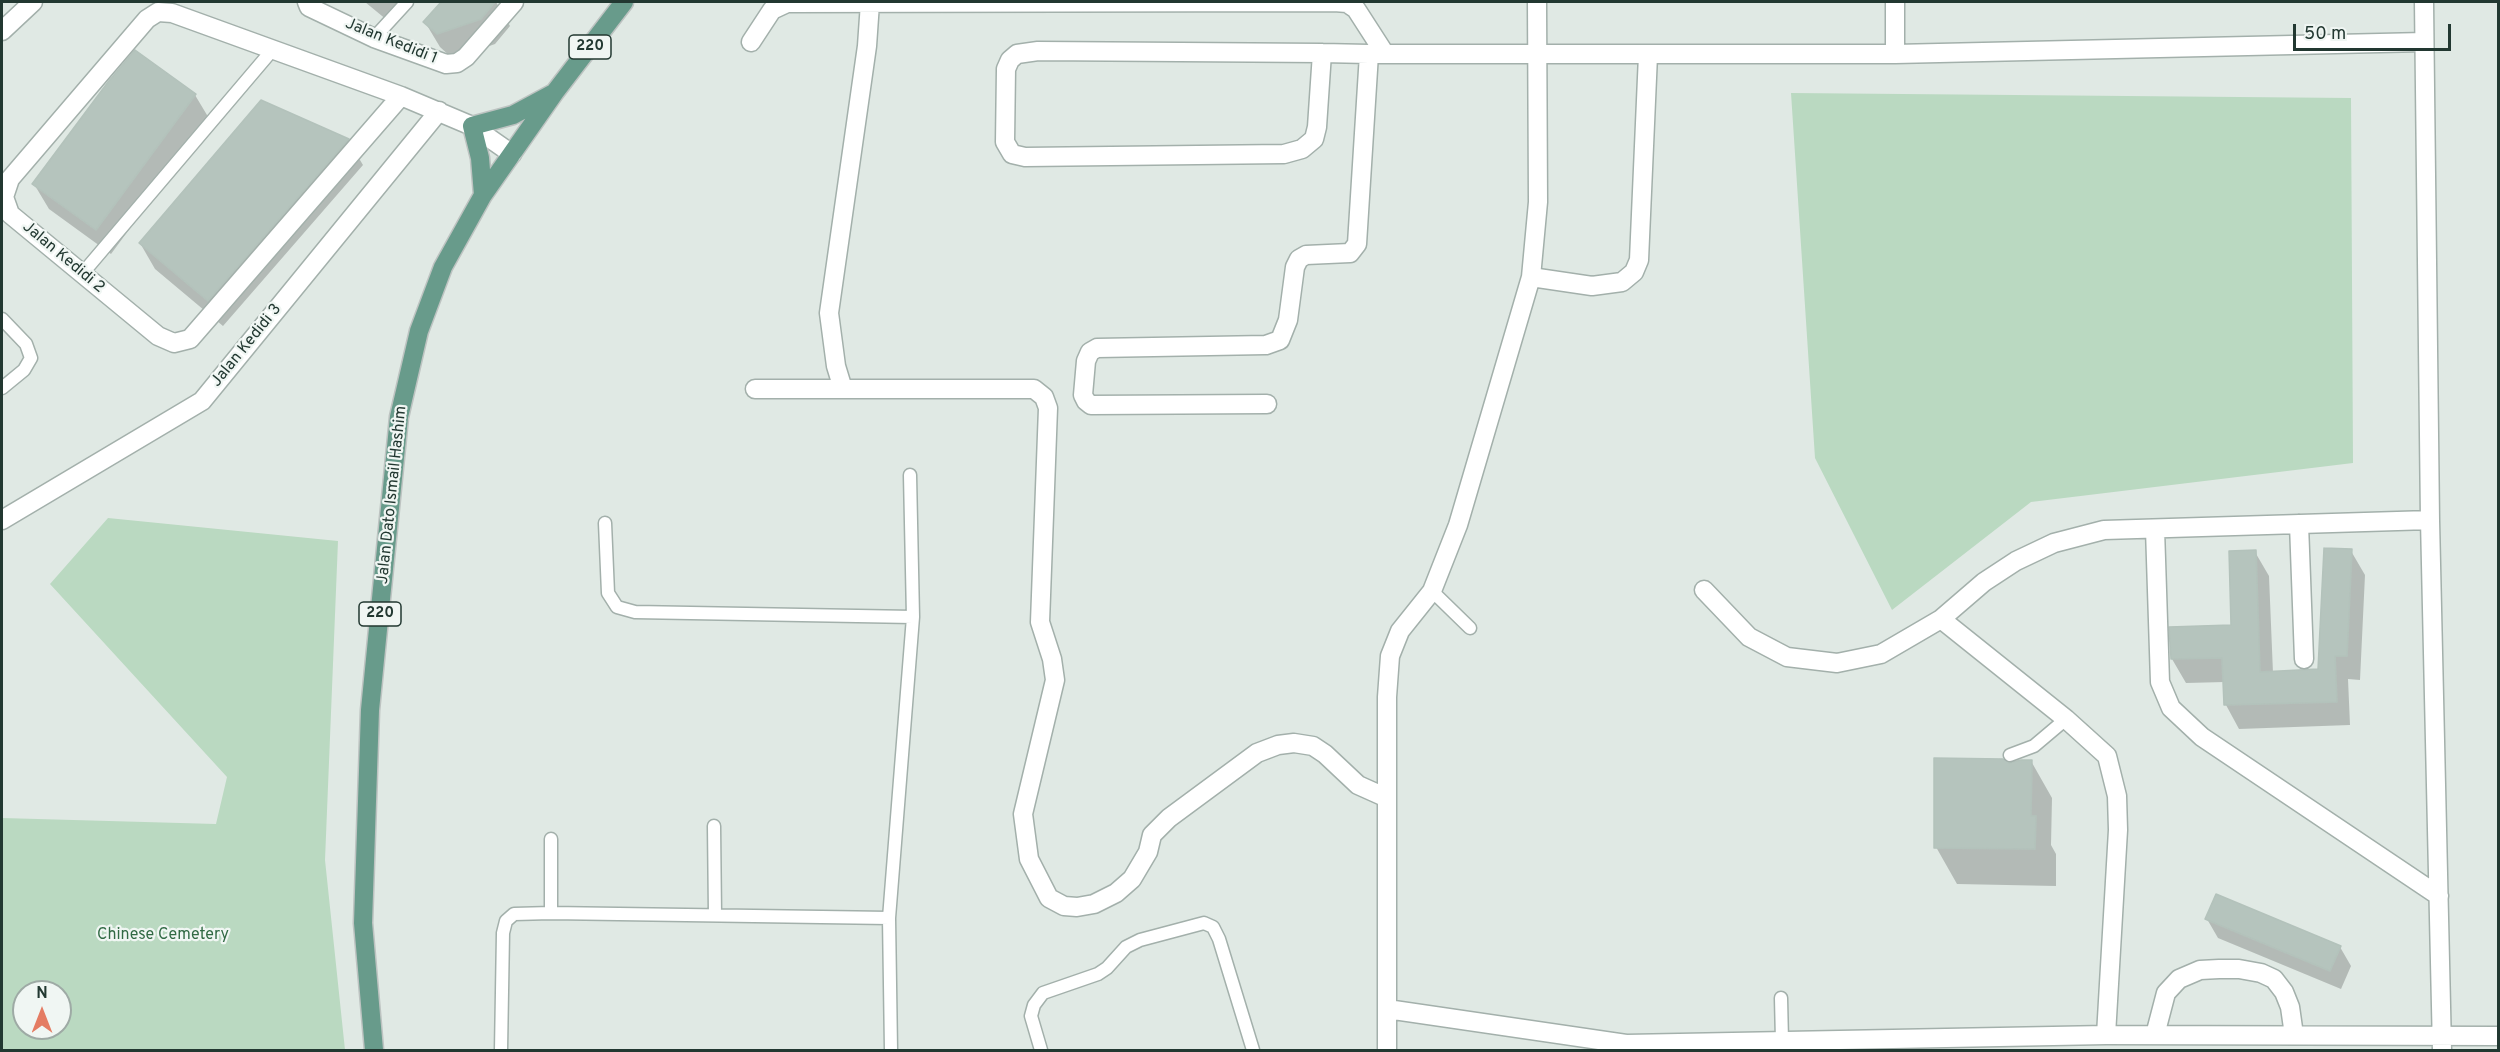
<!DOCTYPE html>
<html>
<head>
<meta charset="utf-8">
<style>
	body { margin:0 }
	#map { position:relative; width:2500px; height:1052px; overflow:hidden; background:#e0e9e4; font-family:Overpass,sans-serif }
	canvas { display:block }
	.frame { position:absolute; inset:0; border:3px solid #223831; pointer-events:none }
	.north { position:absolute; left:12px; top:980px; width:60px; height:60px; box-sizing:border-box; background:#f0f6f3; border:2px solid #9eaaa5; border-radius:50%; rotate:0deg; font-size:16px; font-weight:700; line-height:24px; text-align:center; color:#223831 }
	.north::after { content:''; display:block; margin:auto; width:21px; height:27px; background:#e47c63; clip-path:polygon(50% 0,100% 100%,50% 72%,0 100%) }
	.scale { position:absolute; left:2293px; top:24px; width:158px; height:27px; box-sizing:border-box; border:3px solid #223831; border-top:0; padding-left:8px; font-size:18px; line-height:21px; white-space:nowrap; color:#223831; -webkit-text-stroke:4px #f0f6f3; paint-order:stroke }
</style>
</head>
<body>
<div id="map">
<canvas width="2500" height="1052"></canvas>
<div class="frame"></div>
<div class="north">N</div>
<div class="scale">50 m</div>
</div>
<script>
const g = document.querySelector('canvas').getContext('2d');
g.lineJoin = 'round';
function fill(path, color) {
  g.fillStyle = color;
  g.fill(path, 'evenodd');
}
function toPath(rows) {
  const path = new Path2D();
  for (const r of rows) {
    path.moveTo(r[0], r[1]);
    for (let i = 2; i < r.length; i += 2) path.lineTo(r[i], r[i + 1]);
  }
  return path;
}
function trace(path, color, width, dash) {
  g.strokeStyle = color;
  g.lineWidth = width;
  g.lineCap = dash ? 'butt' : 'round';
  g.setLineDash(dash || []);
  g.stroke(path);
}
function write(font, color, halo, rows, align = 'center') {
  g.font = font + ' Overpass,sans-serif';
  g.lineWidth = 4.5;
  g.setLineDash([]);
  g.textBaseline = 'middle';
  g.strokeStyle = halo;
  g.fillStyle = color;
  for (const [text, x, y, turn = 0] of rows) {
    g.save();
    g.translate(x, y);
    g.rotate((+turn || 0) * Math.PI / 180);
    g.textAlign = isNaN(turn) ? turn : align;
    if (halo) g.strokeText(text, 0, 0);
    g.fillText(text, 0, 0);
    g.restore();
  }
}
fill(toPath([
	[1791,93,2351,98,2353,463,2031,502,1892,610,1815,458],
	[108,518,338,541,325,860,345,1050,2,1050,2,818,216,824,227,777,50,584],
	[24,992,60,992,60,1028,24,1028]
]), '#bad9c1');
fill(toPath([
	[365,2,414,2,393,25],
	[443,2,496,2,510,26,495,44,453,59,440,47,425,22],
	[195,95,210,120,111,254,49,209,34,184],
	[348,140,363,165,223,326,155,269,140,243],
	[2351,551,2365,575,2360,680,2348,679,2350,725,2239,729,2226,705,2225,682,2186,683,2172,659,2171,628,2233,626,2255,552,2269,576,2273,673,2320,671],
	[2031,761,2052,798,2051,845,2056,854,2056,886,1957,884,1936,847,2009,765],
	[2207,919,2340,947,2351,966,2341,989,2218,938]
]), '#0003');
const building = toPath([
	[441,2,495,2,481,19,437,34,423,22,441,2],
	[135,50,196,94,96,230,32,184,108,82,135,50],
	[261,100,349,139,208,301,139,243,261,100],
	[2324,548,2352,549,2347,656,2335,656,2337,702,2224,705,2222,658,2171,659,2169,627,2231,625,2229,551,2256,550,2260,672,2318,669,2324,548],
	[1934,758,2003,759,2009,763,2021,760,2032,760,2031,816,2036,816,2035,849,1934,848,1934,758],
	[2216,894,2341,946,2330,971,2205,919,2216,894]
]);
fill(building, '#b5c4bd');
trace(building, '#b3c2bb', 1.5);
const service = toPath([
	[374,38,407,2],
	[82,274,274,48],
	[2,319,26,344,31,358,24,370,2,388],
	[605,523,608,593,617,607,635,612,913,617],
	[1432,591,1470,628],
	[2010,755,2034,746,2066,719],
	[714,826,715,915],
	[551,839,551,913],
	[1781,998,1782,1041],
	[501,1050,503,933,506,921,514,914,551,913,889,918],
	[891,1050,889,918,913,617,910,475],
	[1041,1050,1031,1016,1034,1005,1043,993,1098,974,1107,968,1126,947,1140,940,1204,923,1213,927,1219,939,1253,1050]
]);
const minor = toPath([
	[307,2,309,7,374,38,446,64,457,63,466,57,514,2],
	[1895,2,1895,54],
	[2424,2,2430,520,2442,1050],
	[751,42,772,10,787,3,1334,2,1347,3,1356,9,1385,54],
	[1322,53,1317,127,1314,139,1302,149,1284,154,1025,157,1012,154,1005,142,1006,69,1010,60,1017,54,1038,51,1322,53,1369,54,1895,54,2424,42],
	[401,96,190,339,174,343,158,336,10,214,4,197,10,179,147,19,158,12,172,13,401,96,472,126,512,154],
	[1531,277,1592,286,1622,282,1634,272,1639,260,1648,55],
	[755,389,1034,389,1044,397,1048,408,1040,622,1052,659,1055,680,1023,814,1029,859,1049,898,1064,906,1077,907,1094,904,1116,893,1132,879,1148,852,1152,835,1169,818,1257,753,1278,745,1294,743,1313,746,1325,754,1358,785,1387,798],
	[843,389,836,366,829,313,867,46,870,3],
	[1267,404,1091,405,1086,401,1083,395,1086,361,1090,352,1097,348,1266,345,1280,340,1288,320,1295,267,1299,259,1306,255,1350,253,1357,244,1369,54],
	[2,520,202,401,439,111],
	[2299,524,2304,659],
	[2155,529,2160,682,2171,708,2202,737,2439,896],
	[1704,590,1749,637,1787,657,1837,663,1881,654,1941,619,1984,582,2016,561,2054,543,2104,530,2430,520],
	[1941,619,2066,719,2107,756,2117,796,2118,830,2106,1035],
	[1387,1009,1626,1044,2106,1035,2498,1036],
	[2155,1035,2166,993,2179,979,2200,970,2219,969,2239,969,2261,973,2274,979,2284,992,2290,1007,2294,1035],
	[1387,1050,1387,697,1390,656,1400,631,1432,591,1458,525,1531,277,1538,202,1537,2]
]);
const tertiary = toPath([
	[2,31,33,2]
]);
const primary = toPath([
	[483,195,480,158,472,126,513,115,552,94],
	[374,1050,363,923,370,710,399,417,419,331,443,267,483,195,555,92,624,2]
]);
trace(service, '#a3b0ab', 15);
trace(minor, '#a3b0ab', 21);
trace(tertiary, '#a3b0ab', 21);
trace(primary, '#bdc3c1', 21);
trace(service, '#fff', 12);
trace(minor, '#fff', 18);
trace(tertiary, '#fff', 18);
trace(primary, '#689b8b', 18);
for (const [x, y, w] of [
	[590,47,42],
	[380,614,42]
]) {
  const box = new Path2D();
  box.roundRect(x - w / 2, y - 12, w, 24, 4.5);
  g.fillStyle = '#f0f6f3';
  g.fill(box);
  trace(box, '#223831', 1.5);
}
write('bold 15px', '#223831', null, [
	["220",590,47],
	["220",380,614]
]);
write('16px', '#223831', '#f0f6f3', [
	["Jalan Kedidi 1",391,42,22],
	["Jalan Kedidi 2",63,258,40],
	["Jalan Kedidi 3",247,346,-51],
	["Jalan Dato Ismail Hashim",393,495,-84]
]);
write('16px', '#316a44', '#f0f6f3', [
	["Chinese Cemetery",163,936]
]);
</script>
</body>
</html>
